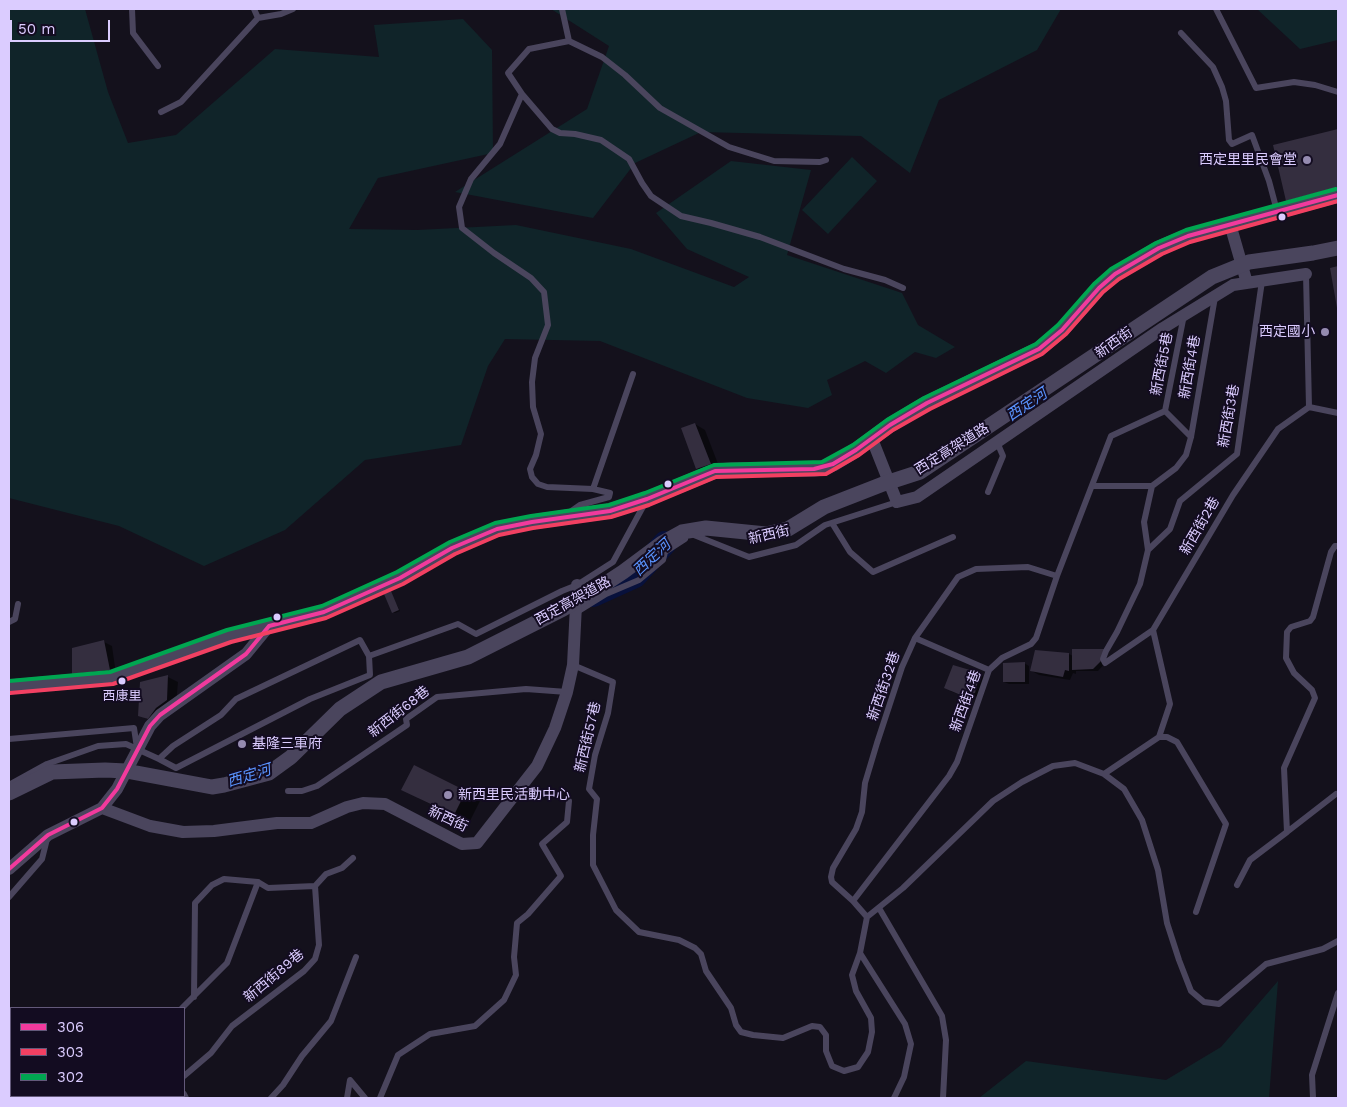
<!DOCTYPE html>
<html>
<head>
<meta charset="utf-8">
<style>
	body { margin:0 }
	#map { position:relative; width:1347px; height:1107px; overflow:hidden; background:#14111c; font-family:"Work Sans",sans-serif }
	canvas { display:block }
	.frame { position:absolute; inset:0; border:10px solid #dbccff; pointer-events:none }
	.legend { position:absolute; left:10px; top:1007px; width:175px; height:90px; box-sizing:border-box; background:#130c21; border:1px solid #63597a; margin:0; padding:6px 9px; list-style:none; font-size:15px; color:#dbccff }
	.legend li { display:flex; align-items:center; gap:10px; height:25px }
	.legend b { width:25px; border:1px solid #63597a }
	.scale { position:absolute; left:10px; top:20px; width:100px; height:22px; box-sizing:border-box; border:2px solid #dbccff; border-top:0; padding-left:6px; font-size:15px; line-height:18px; white-space:nowrap; color:#dbccff; -webkit-text-stroke:4px #130c21; paint-order:stroke }
</style>
</head>
<body>
<div id="map">
<canvas width="1347" height="1107"></canvas>
<div class="frame"></div>
<ul class="legend">
<li><b style="height:6px;background:#f13a9d"></b>306</li>
<li><b style="height:6px;background:#f24062"></b>303</li>
<li><b style="height:6px;background:#00a651"></b>302</li>
</ul>
<div class="scale">50 m</div>
</div>
<script>
const g = document.querySelector('canvas').getContext('2d');
g.lineJoin = 'round';
function fill(path, color) {
  g.fillStyle = color;
  g.fill(path, 'evenodd');
}
function toPath(rows) {
  const path = new Path2D();
  for (const r of rows) {
    path.moveTo(r[0], r[1]);
    for (let i = 2; i < r.length; i += 2) path.lineTo(r[i], r[i + 1]);
  }
  return path;
}
function trace(path, color, width, dash) {
  g.strokeStyle = color;
  g.lineWidth = width;
  g.lineCap = dash ? 'butt' : 'round';
  g.setLineDash(dash || []);
  g.stroke(path);
}
function write(font, color, halo, rows, align = 'center') {
  g.font = font + ' "Work Sans","Noto Sans TC",sans-serif';
  g.lineWidth = 4;
  g.setLineDash([]);
  g.textBaseline = 'middle';
  g.strokeStyle = halo;
  g.fillStyle = color;
  for (const [text, x, y, turn = 0] of rows) {
    g.save();
    g.translate(x, y);
    g.rotate((+turn || 0) * Math.PI / 180);
    g.textAlign = isNaN(turn) ? turn : align;
    if (halo) g.strokeText(text, 0, 0);
    g.fillText(text, 0, 0);
    g.restore();
  }
}
fill(toPath([
	[9,9,85,9,108,92,128,143,176,135,275,49,379,57,374,25,463,19,492,50,493,153,378,178,349,229,417,230,516,225,631,249,734,287,749,277,687,249,656,213,731,161,811,170,787,255,902,293,918,325,955,347,936,358,915,352,886,373,865,361,827,380,832,395,808,408,747,398,600,341,505,339,488,366,461,445,365,460,285,530,204,566,119,526,9,498],
	[551,9,1061,9,1037,50,939,100,910,173,861,136,701,132,635,163,593,218,455,192,587,109,609,46],
	[1257,9,1338,9,1338,40,1300,49],
	[852,157,877,181,828,234,802,210],
	[1278,981,1269,1098,979,1098,1026,1061,1166,1080,1221,1047]
]), '#102429');
fill(toPath([
	[1338,130,1338,195,1297,205,1287,200,1274,146],
	[695,424,705,430,720,469,707,474,697,468],
	[391,593,400,611,395,613,393,612],
	[104,642,112,646,116,674,81,677,73,673],
	[1108,653,1106,662,1098,671,1076,671,1076,674,1073,673,1070,680,1039,675,1032,671,1069,654,1073,656],
	[1024,663,1029,666,1029,684,1009,684,1004,682],
	[979,674,984,677,979,696,968,698,950,691],
	[168,677,178,682,176,705,150,721,140,715],
	[466,792,480,801,469,823,418,798]
]), '#0007');
trace(toPath([
	[593,595,635,576,665,543]
]), '#08113c', 24);
fill(toPath([
	[1338,129,1338,187,1286,201,1273,145],
	[1338,266,1338,308,1337,308,1330,268],
	[695,423,711,464,696,469,681,428],
	[391,591,399,610,392,613,384,594],
	[104,640,110,670,72,674,72,648],
	[1072,649,1104,649,1102,660,1093,669,1072,670],
	[1035,650,1069,653,1069,671,1065,670,1063,677,1030,671],
	[1025,662,1025,682,1003,682,1003,663],
	[953,665,980,673,975,693,963,696,944,688],
	[168,675,167,700,156,708,148,719,138,716,140,682],
	[414,765,466,791,454,815,401,790]
]), '#342e3f');
trace(toPath([
	[132,9,133,33,158,66],
	[254,9,258,18],
	[562,9,569,41,602,57,625,75,660,108,729,147,774,161,820,162,826,160],
	[1216,9,1256,88,1294,82,1315,85,1338,92],
	[1181,33,1213,67,1222,87,1226,101,1229,140,1232,144,1252,135,1269,181,1277,211],
	[569,41,529,49,508,73,522,94,500,144,471,179,459,207,462,228,494,253,531,278,544,292,548,325,535,358,532,382,533,407,541,434,536,455,530,469,532,477,538,484,547,487,593,489,610,493,609,497,580,505,570,512],
	[522,94,552,129,560,133,575,134,601,140,629,159,642,183,651,196,681,216,711,223,760,237,844,269,885,280,903,288],
	[161,112,181,102,258,18,281,14,293,9],
	[1306,274,1309,407],
	[1215,297,1191,437,1186,455,1176,468,1152,486,1144,522,1148,550,1140,584,1117,632,1106,651,1103,659,1105,663,1153,630,1233,495,1278,429,1309,407],
	[1184,315,1165,411,1191,437],
	[1309,407,1338,413],
	[1092,486,1152,486],
	[593,489,633,374],
	[988,492,1003,456,997,442],
	[832,523,850,552,873,572,953,537],
	[694,535,749,557,796,545,825,525,897,502],
	[1148,550,1170,529,1180,501,1237,454,1262,281],
	[577,612,606,594,639,580,663,560,665,552,685,539],
	[9,622,15,619,18,604],
	[915,638,989,670],
	[369,656,458,624,476,634,562,591,577,585,613,562,645,503],
	[573,665,613,682,608,713,595,755,589,789,597,799,593,835,593,865,616,910,639,932,679,940,695,948,701,954,706,971,731,1008,736,1025,741,1032,753,1035,783,1038,812,1026,820,1027,826,1035,826,1051,832,1066,844,1071,858,1067,868,1052,872,1032,871,1018,856,991,852,975,860,953],
	[1159,737,1167,737,1177,742,1226,824,1196,912],
	[9,739,134,728,137,748],
	[1104,774,1159,737,1170,704,1153,630],
	[9,785,47,764,98,746,126,744,159,759,173,746,221,715,236,699,360,640,369,656,370,675,310,699,176,768,159,759],
	[288,791,302,791,317,786,407,725,406,719,437,697,526,689,567,692],
	[1336,794,1287,832,1284,768,1315,698,1312,690,1294,673,1286,658,1287,632,1291,627,1310,621,1313,617,1331,552,1335,546,1338,546],
	[1237,885,1250,860,1287,832],
	[9,897,42,859,47,839],
	[853,901,832,882,831,877,833,868,856,829,862,812,865,783,877,743,902,667,915,638,958,577,976,569,1028,567,1057,576],
	[879,908,942,1016,946,1040,943,1098],
	[867,917,853,901,949,776,957,762,989,670,1002,658,1031,644,1036,638,1057,576,1111,436,1165,411],
	[194,997,195,903,212,885,224,879,258,882],
	[182,1008,227,963,258,882,268,888,315,886],
	[9,1029,11,1022],
	[184,1076,211,1053,232,1026,304,971,315,959,319,945,315,886,326,874,342,868,353,858],
	[184,1094,186,1098],
	[271,1098,283,1085,302,1056,331,1021,356,957],
	[347,1098,350,1080,365,1098],
	[380,1098,398,1055,430,1034,475,1026,504,1000,516,975,514,957,517,923,528,914,561,876,542,844,567,822,569,801],
	[894,1098,904,1077,911,1044,905,1024,860,953,867,917,903,888,993,801,1022,782,1053,766,1075,763,1104,774,1124,789,1142,820,1158,870,1167,923,1179,960,1191,991,1204,1002,1219,1004,1266,964,1323,949,1338,941],
	[1313,1098,1312,1075,1338,993]
]), '#4a455d', 6);
trace(toPath([
	[1230,224,1247,283],
	[872,439,897,502,917,497,1163,328,1233,285,1306,274],
	[102,808,150,826,183,832,214,831,277,823,311,823,347,807,363,803,385,804,462,844,477,843,537,766,555,728,567,692,573,665,577,585],
	[9,869,48,835,102,808,117,789,150,726,160,715,246,654,269,626]
]), '#4a455d', 12);
trace(toPath([
	[9,687,111,678,229,636,324,612,400,578,452,548,497,529,532,522,610,511,647,499,715,471,731,470,814,469,824,468,833,464,856,450,890,425,927,403,1039,349,1062,330,1099,288,1115,274,1159,248,1188,236,1338,195],
	[9,793,52,772,105,770,126,771,212,787,224,785,269,773,291,757,340,709,381,682,468,657,563,609,594,591,623,572,662,543,682,532,706,528,766,534,788,529,824,507,883,484,920,472,1212,277,1249,262,1313,253,1338,248]
]), '#4a455d', 15);
trace(toPath([
	[9,869,48,835,102,808,117,789,150,726,160,715,246,654,269,626,324,612,400,578,452,548,497,529,532,522,610,511,647,499,715,471,814,469,833,464,856,450,890,425,927,403,1039,349,1062,330,1099,288,1115,274,1159,248,1188,236,1338,195]
]), '#f13a9d', 4);
trace(toPath([
	[10,693,113,684,231,642,326,618,403,584,455,554,499,535,533,528,611,517,649,505,716,477,826,474,859,455,893,430,930,409,1042,354,1066,334,1103,292,1119,279,1162,254,1190,242,1338,201]
]), '#f24062', 4);
trace(toPath([
	[9,681,110,672,227,630,322,606,397,572,450,542,495,523,531,516,609,505,645,493,714,465,822,462,853,445,887,420,924,398,1036,344,1058,325,1094,284,1111,269,1156,243,1186,230,1336,189]
]), '#00a651', 4);
for (const [x, y, r, color] of [
	[1307,160,5,"#958bb0"],
	[1282,217,4.5,"#dbccff"],
	[1325,332,5,"#958bb0"],
	[668,484,4.5,"#dbccff"],
	[277,617,4.5,"#dbccff"],
	[122,681,4.5,"#dbccff"],
	[242,744,5,"#958bb0"],
	[448,795,5,"#958bb0"],
	[74,822,4.5,"#dbccff"]
]) {
  const dot = new Path2D();
  dot.arc(x, y, r, 0, 2 * Math.PI);
  g.fillStyle = color;
  g.fill(dot);
  trace(dot, '#130c21', 2);
}
write('13px', '#dbccff', '#130c21', [
	["西康里",122,696]
]);
write('14px', '#dbccff', '#130c21', [
	["西定里里民會堂",1297,160],
	["西定國小",1315,332],
	["基隆三軍府",252,744,"left"],
	["新西里民活動中心",458,795,"left"]
], 'right');
write('14px', '#dbccff', '#130c21', [
	["新西街",1114,343,-35],
	["新西街5巷",1162,364,-79],
	["新西街4巷",1190,367,-80],
	["新西街3巷",1229,416,-80],
	["西定高架道路",952,449,-32],
	["新西街2巷",1200,526,-60],
	["新西街",769,535,-13],
	["西定高架道路",573,601,-29],
	["新西街32巷",884,686,-71],
	["新西街4巷",966,701,-70],
	["新西街68巷",399,712,-38],
	["新西街57巷",588,737,-77],
	["新西街",448,819,25],
	["新西街89巷",274,976,-40]
]);
write('italic 15px', '#5a94ff', '#130c21', [
	["西定河",1027,405,-34],
	["西定河",652,558,-43],
	["西定河",249,776,-17]
]);
</script>
</body>
</html>
